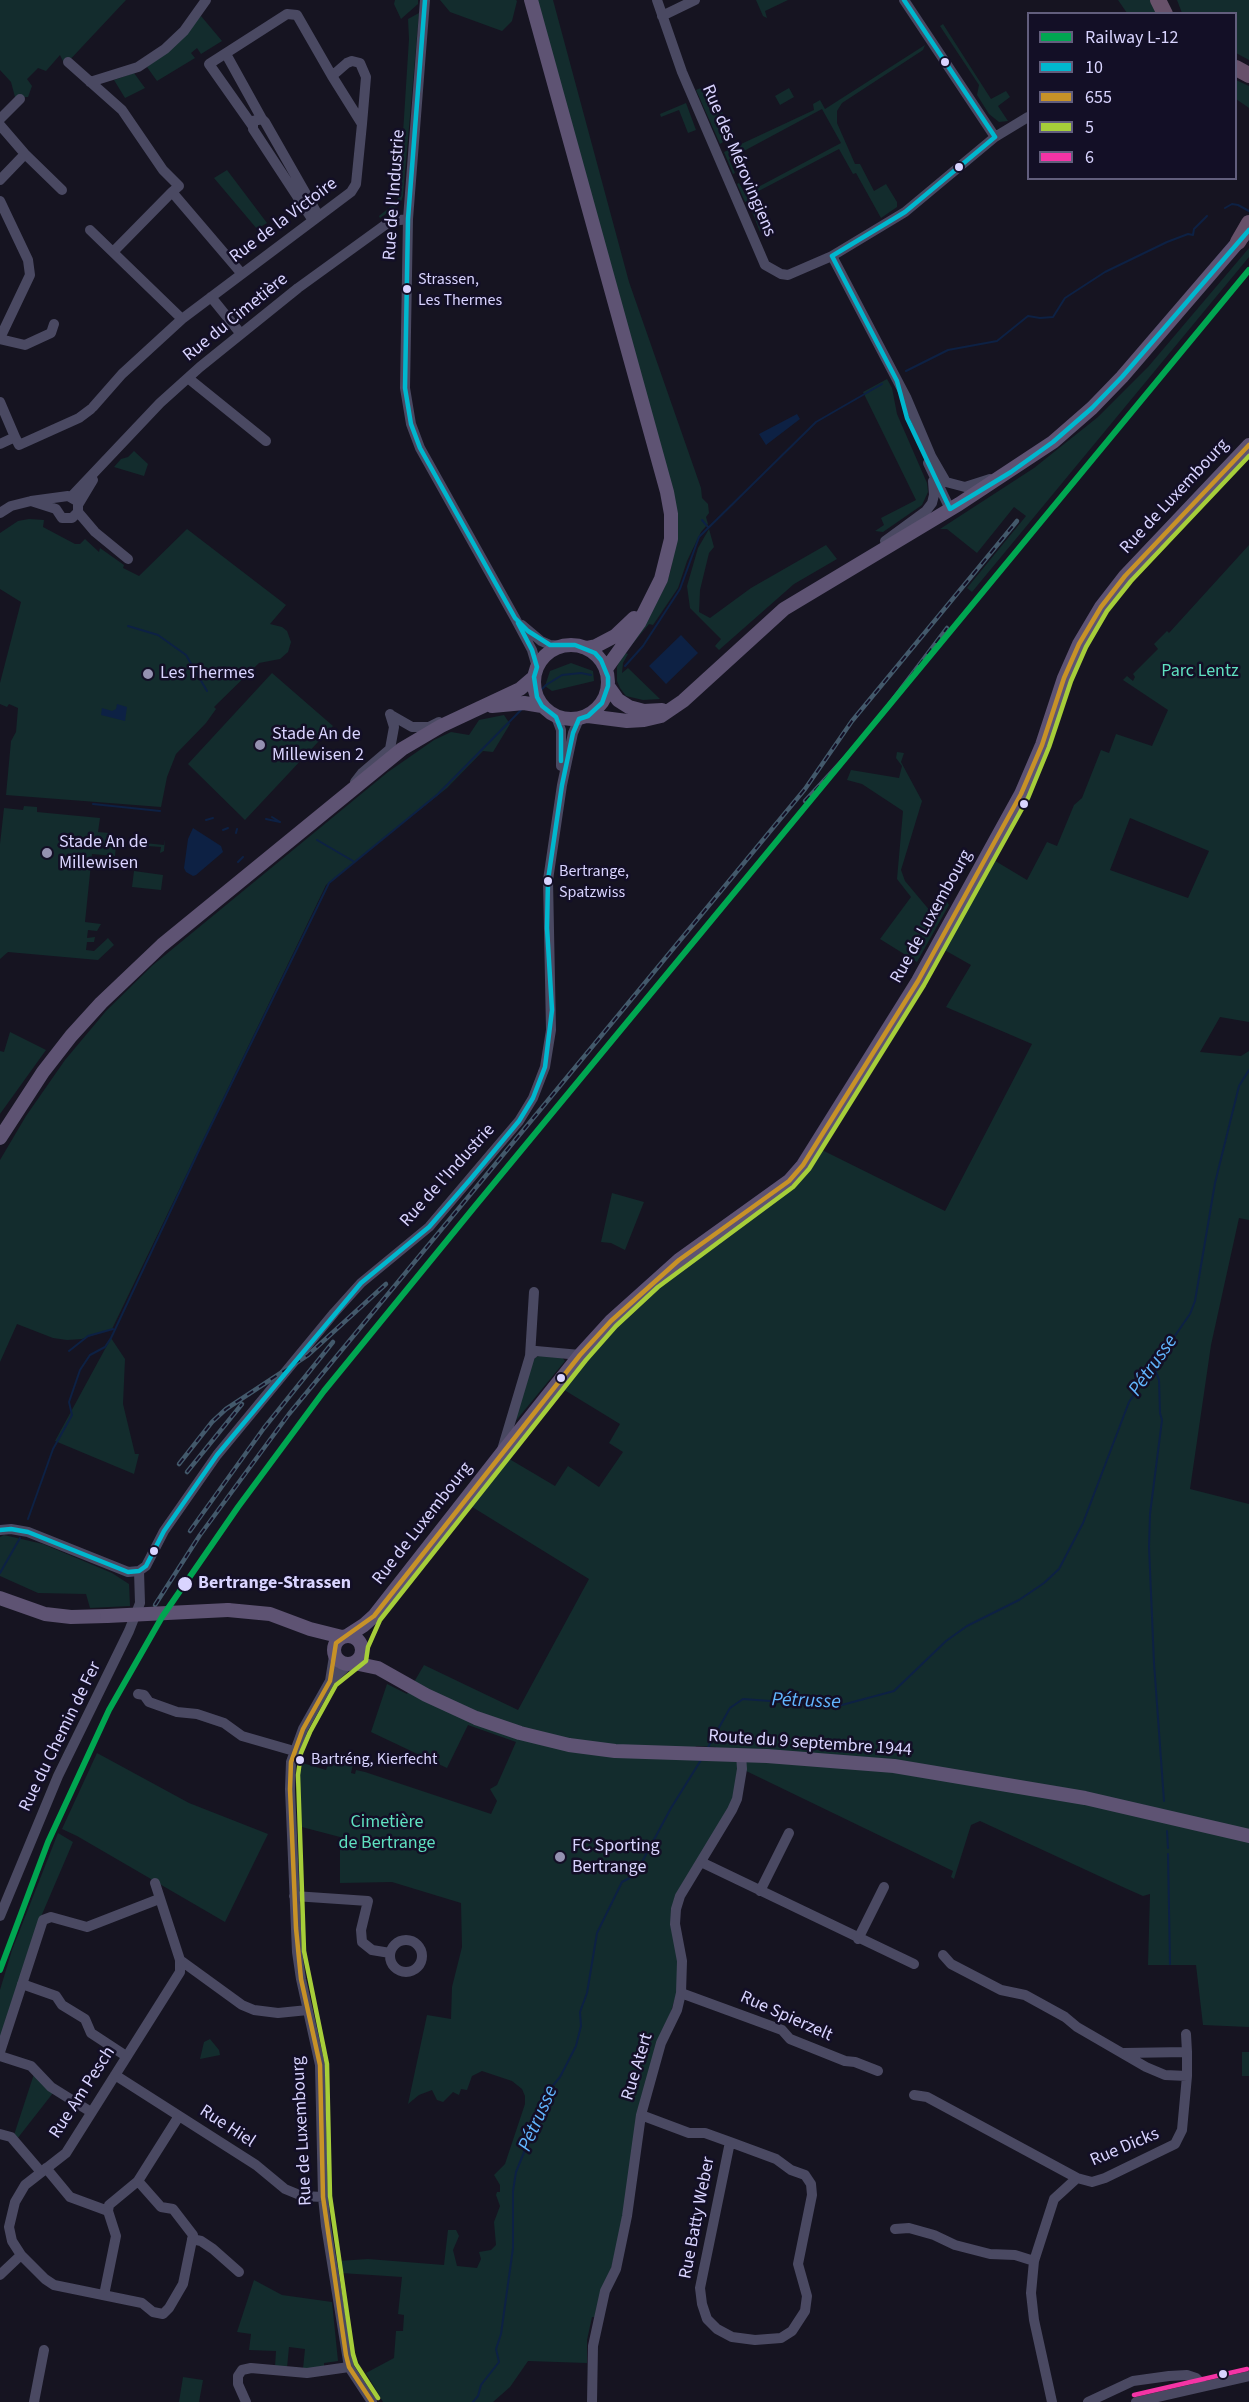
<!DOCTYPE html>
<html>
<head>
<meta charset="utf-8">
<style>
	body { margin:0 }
	#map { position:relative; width:1249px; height:2402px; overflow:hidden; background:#161421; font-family:"Source Sans 3",sans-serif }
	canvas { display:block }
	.legend { position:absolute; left:1027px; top:12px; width:210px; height:168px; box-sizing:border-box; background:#130f26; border:2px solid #625e7d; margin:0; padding:8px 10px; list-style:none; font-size:18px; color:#d9d4ff }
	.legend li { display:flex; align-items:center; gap:12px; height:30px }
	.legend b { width:30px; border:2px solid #625e7d }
</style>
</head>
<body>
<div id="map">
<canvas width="1249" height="2402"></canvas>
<ul class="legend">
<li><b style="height:8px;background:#00a651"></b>Railway L-12</li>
<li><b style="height:8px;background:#00b7ce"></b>10</li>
<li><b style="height:8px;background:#c79227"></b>655</li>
<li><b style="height:8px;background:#a6ce39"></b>5</li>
<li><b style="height:8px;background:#f434a5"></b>6</li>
</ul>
</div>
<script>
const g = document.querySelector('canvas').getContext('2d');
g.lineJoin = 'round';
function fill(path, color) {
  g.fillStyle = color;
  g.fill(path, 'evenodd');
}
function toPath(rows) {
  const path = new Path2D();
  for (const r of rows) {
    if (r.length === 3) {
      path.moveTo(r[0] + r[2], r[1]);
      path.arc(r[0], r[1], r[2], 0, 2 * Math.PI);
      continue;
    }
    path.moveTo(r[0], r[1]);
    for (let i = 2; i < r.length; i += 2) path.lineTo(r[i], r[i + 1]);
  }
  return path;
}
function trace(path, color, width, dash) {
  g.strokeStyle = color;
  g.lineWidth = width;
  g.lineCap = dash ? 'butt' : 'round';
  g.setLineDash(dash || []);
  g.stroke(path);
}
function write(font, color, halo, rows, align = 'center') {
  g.font = font + ' "Source Sans 3",sans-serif';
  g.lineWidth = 5;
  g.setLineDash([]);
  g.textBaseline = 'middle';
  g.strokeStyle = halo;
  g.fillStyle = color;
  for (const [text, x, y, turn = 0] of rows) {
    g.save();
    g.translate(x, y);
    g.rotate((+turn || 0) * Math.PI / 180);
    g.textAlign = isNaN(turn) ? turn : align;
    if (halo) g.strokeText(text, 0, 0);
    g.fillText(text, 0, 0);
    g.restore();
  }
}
fill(toPath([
	[0,0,126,0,65,65,60,55,46,71,38,68,27,79,32,86,28,97,15,97,11,82,0,70],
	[395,0,418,0,418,4,401,19,394,4],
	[440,0,516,0,517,1,512,21,502,31,450,12],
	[535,0,553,0,629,282,701,488,702,498,708,504,709,513,706,517,708,524,701,532,687,561,678,588,653,625,649,624,625,653,628,654,623,663,622,673,628,668,660,699,643,700,626,696,620,688,617,681,617,667,620,660,658,600,667,582,671,569,676,531],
	[756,0,788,0,765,11,767,18,763,16],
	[1118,0,1153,0,1160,13,1127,13],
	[1177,0,1249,0,1249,60,1236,53,1236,14,1182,13],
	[419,13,403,196,400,204,380,218,379,216,396,202,399,196,409,39,408,19],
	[201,16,222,41,201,54,197,48,191,53,195,58,157,81,147,67],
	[943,24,991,99,1006,91,1010,97,998,106,1008,121,999,122,989,114,977,95,979,85,940,26],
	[925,45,923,50,842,103,837,111,837,123,855,164,860,164,874,191,886,184,897,202,897,207,881,218,856,173,853,174,839,149,751,195,754,210,763,226,760,232,748,201,745,202,737,184,739,183,745,194,841,143,822,109,729,159,735,173,733,174,724,152,814,110,813,104,820,100,825,109],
	[134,73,145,88,125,98,114,80],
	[1236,80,1249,86,1249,108,1236,99],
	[701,88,711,112,722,112,736,137,731,139,728,134,721,138,723,142,720,144,696,90],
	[789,88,794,97,780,105,775,96],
	[686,103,696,130,688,133,679,110,661,117,660,114],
	[227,170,267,223,257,229,214,178],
	[1249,248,1249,257,972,592,967,588,1026,516,1014,507,977,553,947,529,940,529,1034,468,1098,417,1148,367],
	[887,379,892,388,897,414,927,483,928,492,922,505,883,532,875,531,884,525,881,518,916,500,863,392],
	[134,451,148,464,144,476,114,467,121,459,128,457],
	[29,519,44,520,43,527,75,544,80,544,85,539,99,552,100,548,124,565,123,568,139,576,187,529,286,605,270,624,282,627,287,631,291,642,288,652,280,659,259,663,214,707,216,709,206,723,176,754,167,777,161,807,6,795,11,741,16,732,18,708,9,704,7,707,0,704,0,683,21,602,0,589,0,533,18,521],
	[709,529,714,547,709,553,700,590,699,612,710,618,751,588,826,545,837,559,794,584,719,650,715,646,721,639,690,608,687,586,698,548],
	[1249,545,1249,1022,1220,1017,1200,1052,1241,1056,1249,1051,1249,1220,1239,1218,1211,1345,1190,1489,1249,1504,1249,2027,1203,2025,1196,1965,1148,1965,1150,1894,1143,1896,1125,1888,980,1821,971,1825,954,1879,951,1877,953,1871,742,1769,737,1799,676,1909,682,1976,661,2043,628,2200,599,2318,592,2317,587,2340,587,2363,528,2361,510,2387,493,2402,383,2402,366,2373,394,2358,396,2331,403,2331,404,2315,398,2314,402,2277,341,2273,338,2261,368,2259,444,2265,448,2230,456,2230,459,2236,453,2250,457,2266,477,2268,481,2259,479,2252,491,2250,496,2245,494,2222,500,2206,496,2195,497,2192,500,2192,500,2185,494,2175,505,2164,525,2104,525,2096,522,2089,512,2081,482,2071,472,2076,467,2090,461,2089,459,2095,453,2092,443,2102,437,2100,432,2090,419,2095,408,2104,427,2015,451,2019,452,1987,462,1947,461,1903,392,1882,340,1883,340,1837,298,1826,297,1791,299,1762,326,1770,331,1756,353,1764,351,1773,355,1774,356,1770,365,1772,491,1814,497,1801,490,1789,497,1785,516,1742,468,1725,447,1768,371,1732,387,1684,407,1694,424,1665,518,1710,589,1579,469,1505,506,1457,555,1486,568,1466,599,1487,623,1452,609,1443,620,1424,561,1388,620,1323,658,1287,684,1267,769,1207,794,1187,822,1150,945,1211,1032,1044,946,1007,971,965,941,948,992,859,1027,880,1047,842,1057,846,1074,805,1082,798,1101,750,1109,753,1116,734,1152,746,1168,710,1123,680,1127,676,1133,681,1135,677,1133,674,1158,649,1154,644,1167,631,1169,633],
	[1130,818,1209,851,1188,898,1110,870],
	[696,1746,716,1747,711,1754,691,1754],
	[571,663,593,671,594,681,552,691,545,686,550,671],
	[272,673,333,726,245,820,188,764],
	[504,715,510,724,493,752,483,751,447,788,326,885,112,1329,82,1339,67,1340,53,1338,17,1324,0,1362,0,1160,26,1116,65,1060,106,1011,153,965,388,772,434,740,451,732,469,735,479,720],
	[897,752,904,753,901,762,922,801,901,870,905,881,936,918,941,903,947,902,949,905,917,962,880,939,911,897,897,879,903,811,862,784,847,780,851,770,899,778,902,766,896,758],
	[24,806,37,807,37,812,100,818,98,832,109,833,106,845,116,846,115,856,92,854,85,922,101,924,97,931,88,930,87,938,95,937,94,942,87,942,86,950,94,951,108,938,114,945,98,960,8,952,0,959,0,844,4,808,23,810],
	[133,836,134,842,164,845,165,839,164,851,160,853,161,847,134,845,132,850,130,847],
	[134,871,163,875,161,890,132,887],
	[10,1032,46,1050,0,1114,0,1051,4,1052],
	[612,1193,644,1202,625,1250,611,1243,601,1242],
	[111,1338,125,1359,123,1404,135,1454,139,1454,134,1474,55,1441],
	[542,1355,562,1357,565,1361,514,1423,532,1362,536,1357],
	[4,1535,43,1544,112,1573,129,1584,130,1606,90,1608,86,1594,38,1593,0,1576,0,1537],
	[97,1753,189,1803,268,1834,225,1922,77,1836,62,1829],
	[58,1833,73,1842,40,1919,0,2042,0,1990,12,1950],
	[210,2039,219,2050,220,2055,200,2059,204,2042],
	[1242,2052,1249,2052,1249,2076,1242,2076],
	[34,2074,53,2093,17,2139,14,2135],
	[254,2280,282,2295,332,2302,338,2361,324,2363,324,2367,303,2369,305,2349,289,2347,287,2368,275,2367,276,2351,249,2350,251,2334,237,2332],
	[183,2377,203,2380,199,2402,179,2402]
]), '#132c2d');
fill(toPath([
	[797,414,800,419,766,445,759,434],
	[681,635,698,653,666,684,649,666],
	[117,704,127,707,125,721,101,715,102,708,112,711,116,709],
	[193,828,221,846,223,852,196,875,193,876,186,872,184,868,188,839]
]), '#0d2144');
trace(toPath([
	[1225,208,1232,204,1238,205,1249,211],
	[906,371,948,350,997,341,1028,316,1040,318,1053,317,1065,298,1105,272,1167,242,1188,234,1193,235,1194,229,1207,216],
	[702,520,708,527],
	[128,626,158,635,186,655,207,691],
	[625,666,643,646,680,589,699,537,816,422,882,384],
	[533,698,546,685,562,675,581,673,591,675],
	[93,804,160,811],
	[272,817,280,822],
	[266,819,280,822],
	[206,820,213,818],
	[223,830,228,828],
	[236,833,237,829],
	[317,840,353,861],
	[238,862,243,857],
	[69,1351,88,1336,113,1329],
	[1154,1366,1159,1380,1160,1413,1162,1420,1150,1514,1149,1547,1154,1663,1164,1801],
	[28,1519,53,1449,72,1415,69,1402,80,1370,90,1355,105,1347,111,1338,200,1148,329,883,438,794,523,708],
	[0,1573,20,1538],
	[707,1749,730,1708,743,1699,838,1706,894,1691,946,1641,967,1626,1019,1600,1044,1583,1059,1569,1083,1523,1129,1402,1190,1314,1195,1301,1215,1183,1239,1086,1249,1070],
	[1167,1831,1168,1848],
	[1168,1854,1170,1964],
	[473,2402,478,2396,481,2385,499,2362,496,2349,501,2334,513,2248,513,2191,516,2172,550,2089,560,2077,576,2046,581,2026,580,2012,587,1993,597,1933,622,1882,635,1875,671,1808,701,1760]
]), '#0d2144', 2);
trace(toPath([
	[425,0,408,219,405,388,411,424,420,448,515,618,532,650,537,667],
	[657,0,682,72,765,265,781,274,788,275,832,256,905,212,995,137,1028,117],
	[904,0,995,137],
	[662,16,695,0],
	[226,54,262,119],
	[68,62,122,110,163,170,179,186,172,192,242,274],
	[90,82,138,67,165,49,184,31,206,0],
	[0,119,20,99],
	[0,125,25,154,62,190],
	[252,125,209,64,287,14,297,15,332,76],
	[0,180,25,154],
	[0,201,28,260,30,275,0,338],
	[312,219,253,129,253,121,262,119,265,122,318,215],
	[90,230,182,319],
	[113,252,172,192],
	[832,256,906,397,931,456,946,482,965,487,990,479],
	[211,297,241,334],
	[0,339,25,345,51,333,54,324],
	[188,378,266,441],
	[0,402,15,437],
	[93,407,122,374,182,319,351,192,356,184,362,124,366,77,360,63,352,61,347,63,332,76,362,124],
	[0,444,15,437,19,445,79,418,91,409],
	[928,463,950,509],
	[71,497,160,403,200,367,298,288,385,225,392,221,408,219],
	[31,501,56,509,62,518,72,518,78,512,78,505,93,480],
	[78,512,95,532,128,559],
	[0,513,11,506,31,501,68,496,75,500],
	[885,541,926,511,932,503,934,495,933,481],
	[522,625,541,641,550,645,563,646],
	[391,715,412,727,429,727,439,722],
	[556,717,561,730,561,766],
	[355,782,362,773,390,749,394,727,390,714],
	[530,1356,534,1292],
	[502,1450,530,1356,536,1351,580,1355],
	[0,1530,11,1529,28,1532,128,1572,139,1571,146,1566,164,1531,217,1455,334,1313,361,1283,429,1227,519,1121,533,1098,545,1067,551,1030,548,880,562,785,573,733,579,719],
	[348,1665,330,1681,303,1729,291,1762,290,1789,297,1952,301,1979,320,2065,323,2197,326,2226,349,2367,372,2402],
	[330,1681,334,1656],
	[138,1694,144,1695,149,1702,177,1712,197,1714,224,1723,242,1736,294,1751],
	[701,1862,914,1964],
	[155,1883,180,1960,242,2005,254,2010,278,2013,308,2010],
	[760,1891,789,1833],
	[294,1896,368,1901,361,1930,362,1942,372,1950,390,1953],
	[0,1916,58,1776,129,1631,140,1603,139,1571],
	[858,1939,884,1887],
	[406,1956,16],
	[943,1955,951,1964,1001,1990,1025,1995,1065,2017,1077,2027,1146,2067,1165,2075,1187,2076,1187,2052,1124,2053],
	[22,1984,56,1996,62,2005,85,2019,91,2033,126,2056],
	[681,1993,782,2030,790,2039,845,2061,855,2062,878,2071],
	[1186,2034,1187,2052],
	[0,2052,43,1920,51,1917,87,1927,159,1899],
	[0,2056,31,2066,51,2087,91,2112],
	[115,2075,256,2165,285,2189,302,2196,323,2197],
	[914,2095,927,2097,1077,2178],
	[641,2115,689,2133,705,2133,730,2142,776,2159,791,2170,805,2175,811,2184,812,2195,798,2264,807,2296,805,2311,792,2331,781,2338,755,2340,732,2337,717,2329,707,2319,702,2304,700,2288,730,2142],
	[0,2134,11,2137,41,2172],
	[46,2168,70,2197,108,2211],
	[138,2181,161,2207,173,2209,193,2235,183,2284,169,2308,163,2314,153,2312,142,2303,54,2285,45,2279,21,2255,12,2241,9,2227,15,2202,25,2185,66,2153,180,1972,180,1960],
	[895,2229,909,2228,934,2235,955,2245,990,2254,1015,2255,1034,2261],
	[192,2239,201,2241,213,2249,239,2272],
	[0,2275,21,2255],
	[104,2295,116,2236,108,2211,109,2205,138,2181,179,2116],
	[34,2402,44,2350],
	[246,2402,238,2384,238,2376,242,2370,251,2368,307,2373,349,2367],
	[592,2402,593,2346,605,2291,616,2269,627,2216,641,2115,661,2043,677,2010,681,1993,682,1961,675,1924,676,1909,680,1896,732,1810,737,1799,742,1769,741,1755],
	[1052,2402,1034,2320,1031,2293,1034,2261,1054,2199,1077,2178,1092,2182,1105,2178,1175,2144,1182,2130,1187,2076],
	[1088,2402,1133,2381,1169,2376,1187,2375,1196,2378,1204,2386],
	[1136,2402,1249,2376]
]), '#4a4962', 10);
trace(toPath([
	[531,0,667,492,671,514,671,539,661,579,639,623,606,669],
	[571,682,37],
	[586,648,596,646,615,636,634,618],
	[608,686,618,700,629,707,644,711,662,710],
	[492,706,524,703,542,706],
	[588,716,627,721,644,720,661,716,683,701,784,609,959,504,1053,442,1092,408,1122,377,1245,234],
	[0,1138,43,1072,71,1036,101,1003,162,945,402,749,441,726,520,689,534,677],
	[0,1598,45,1614,71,1617,107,1616],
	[228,1610,270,1614,310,1629,342,1637],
	[348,1650,14],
	[347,1636,364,1625,374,1616,501,1454,580,1355,611,1321,679,1260,789,1181,803,1165,918,981,1021,794,1042,745,1064,678,1079,644,1101,607,1125,576,1249,445],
	[354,1663,378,1668,426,1695,476,1718,520,1733,569,1745,615,1751,767,1756,894,1766,1085,1798,1249,1836]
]), '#5e5373', 14);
trace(toPath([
	[1158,0,1165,14],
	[1236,68,1249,75],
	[1238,242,1249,223]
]), '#67516a', 16);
const rail = toPath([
	[885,710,947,628],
	[805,801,854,748],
	[179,1464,212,1422,226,1409,308,1355,386,1284],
	[187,1472,242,1404],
	[190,1531,264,1428,333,1342],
	[155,1605,200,1535,289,1414,805,789,852,721,1017,521]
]);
trace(rail, '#43596b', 4.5);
trace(rail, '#130f26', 2, [7]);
trace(toPath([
	[107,1616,228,1610]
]), '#5e5373', 14);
trace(toPath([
	[904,0,995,137],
	[832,256,897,381,907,418,950,509,1011,472,1053,442,1092,408,1122,377,1249,230],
	[832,256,905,212,995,137],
	[518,623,532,650,537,667,534,677,537,697,542,706,556,717,561,730,561,761],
	[0,1530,11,1529,28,1532,128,1572,139,1571,146,1566,164,1531,217,1455,361,1283,429,1227,469,1181,519,1121,533,1098,545,1067,552,1010,547,928,548,880,562,785,573,733,579,719,588,716,602,703,608,686,608,677,601,660,595,653,575,645,550,645,528,631,515,618,420,448,411,424,405,388,408,219,425,0]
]), '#00b7ce', 4.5);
trace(toPath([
	[372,2402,349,2367,346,2355,323,2197,320,2065,301,1979,296,1928,290,1789,291,1762,303,1729,330,1681,336,1643,374,1616,580,1355,611,1321,679,1260,789,1181,803,1165,918,981,1021,794,1042,745,1064,678,1079,644,1101,607,1125,576,1249,445]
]), '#c79227', 4.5);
trace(toPath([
	[378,2398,356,2364,353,2354,330,2196,327,2064,304,1951,298,1775,301,1753,310,1732,336,1685,366,1661,368,1647,380,1620,586,1360,616,1326,658,1287,793,1187,809,1169,924,985,1028,798,1049,747,1071,681,1086,647,1107,611,1131,581,1249,456]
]), '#a6ce39', 4.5);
trace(toPath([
	[1134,2395,1247,2369]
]), '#f434a5', 4.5);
trace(toPath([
	[0,1970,48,1842,109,1710,162,1617,238,1507,324,1391,476,1205,1249,270]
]), '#00a651', 6);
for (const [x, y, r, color] of [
	[945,62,5,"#d9d4ff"],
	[959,167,5,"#d9d4ff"],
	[407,289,5,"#d9d4ff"],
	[148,674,6,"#9591b1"],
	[260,745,6,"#9591b1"],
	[1024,804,5,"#d9d4ff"],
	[47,853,6,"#9591b1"],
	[548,881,5,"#d9d4ff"],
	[561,1378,5,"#d9d4ff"],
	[154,1551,5,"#d9d4ff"],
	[185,1584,8,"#d9d4ff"],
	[300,1760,5,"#d9d4ff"],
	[560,1857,6,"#9591b1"],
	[1223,2374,5,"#d9d4ff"]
]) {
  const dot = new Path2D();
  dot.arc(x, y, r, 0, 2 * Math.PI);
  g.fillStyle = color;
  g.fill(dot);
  trace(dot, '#130f26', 2);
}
write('16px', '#d9d4ff', '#130f26', [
	["Strassen,",418,280],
	["Les Thermes",418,301],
	["Bertrange,",559,872],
	["Spatzwiss",559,893],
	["Bartréng, Kierfecht",311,1760]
], 'left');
write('18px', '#d9d4ff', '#130f26', [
	["Rue des Mérovingiens",738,161,67],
	["Rue de l'Industrie",395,195,-86],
	["Rue de la Victoire",284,221,-37],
	["Rue du Cimetière",236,318,-39],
	["Rue de Luxembourg",1175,497,-47],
	["Rue de Luxembourg",932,917,-61],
	["Rue de l'Industrie",448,1176,-48],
	["Rue de Luxembourg",423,1524,-52],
	["Rue du Chemin de Fer",61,1737,-64],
	["Route du 9 septembre 1944",810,1744,4],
	["Rue Spierzelt",786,2017,24],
	["Rue Atert",638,2067,-73],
	["Rue Am Pesch",83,2093,-57],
	["Rue Hiel",227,2127,33],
	["Rue de Luxembourg",303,2131,-93],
	["Rue Dicks",1125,2148,-23],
	["Rue Batty Weber",698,2218,-79]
]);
write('18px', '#5fe0c0', '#130f26', [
	["Parc Lentz",1200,672],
	["Cimetière",387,1823],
	["de Bertrange",387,1844]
]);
write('18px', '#d9d4ff', '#130f26', [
	["Les Thermes",160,674],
	["Stade An de",272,735],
	["Millewisen 2",272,756],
	["Stade An de",59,843],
	["Millewisen",59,864],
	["FC Sporting",572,1847],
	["Bertrange",572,1868]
], 'left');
write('bold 18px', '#d9d4ff', '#130f26', [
	["Bertrange-Strassen",198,1584]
], 'left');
write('italic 20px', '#62b6ff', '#130f26', [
	["Pétrusse",1154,1366,-55],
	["Pétrusse",806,1702,2],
	["Pétrusse",539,2119,-66]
]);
</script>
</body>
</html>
